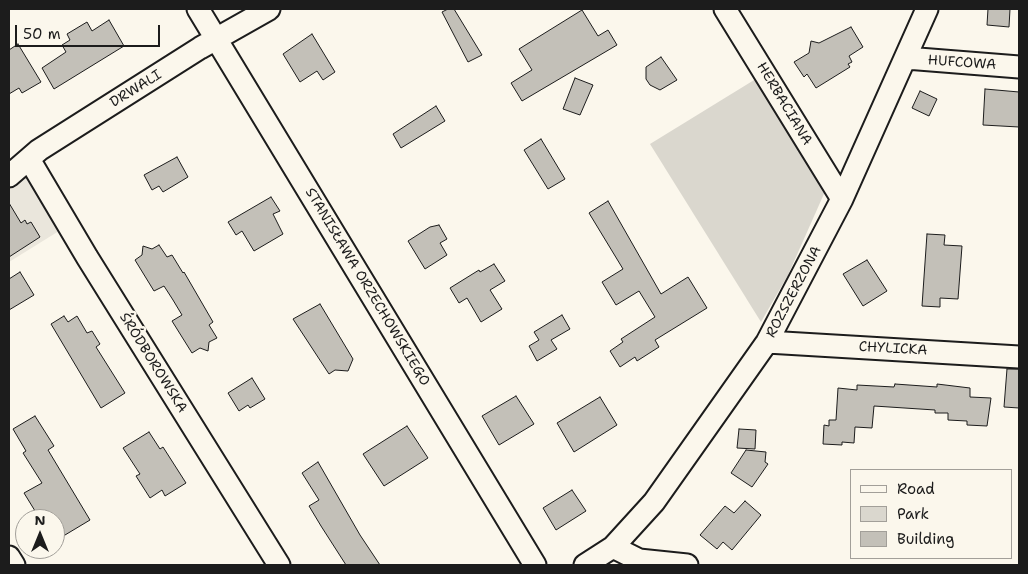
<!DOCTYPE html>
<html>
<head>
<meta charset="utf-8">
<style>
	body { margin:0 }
	#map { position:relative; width:1028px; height:574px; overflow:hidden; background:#fbf7ec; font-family:"Shantell Sans",sans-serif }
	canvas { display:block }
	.frame { position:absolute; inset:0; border:10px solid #1c1c1c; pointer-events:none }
	.legend { position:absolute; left:850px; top:469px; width:162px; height:90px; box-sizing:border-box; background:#fbf7ec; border:1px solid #a29f99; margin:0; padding:6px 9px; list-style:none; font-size:15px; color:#1c1c1c }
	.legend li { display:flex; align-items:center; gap:10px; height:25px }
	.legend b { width:25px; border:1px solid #a29f99 }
	.north { position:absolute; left:15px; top:509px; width:50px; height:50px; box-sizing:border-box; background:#fbf7ec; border:1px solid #a29f99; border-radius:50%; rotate:0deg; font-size:14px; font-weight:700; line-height:20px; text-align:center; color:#1c1c1c }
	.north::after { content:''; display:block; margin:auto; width:18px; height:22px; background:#1c1c1c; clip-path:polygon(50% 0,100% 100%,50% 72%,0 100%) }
	.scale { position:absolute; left:15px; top:25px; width:145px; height:22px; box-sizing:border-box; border:2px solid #1c1c1c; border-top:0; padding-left:6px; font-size:15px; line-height:18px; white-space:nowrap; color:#1c1c1c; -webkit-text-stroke:4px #fbf7ec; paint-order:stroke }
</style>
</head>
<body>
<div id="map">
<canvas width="1028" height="574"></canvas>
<div class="frame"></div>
<ul class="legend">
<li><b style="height:6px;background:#fbf7ec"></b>Road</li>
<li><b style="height:14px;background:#dad7ce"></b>Park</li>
<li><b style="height:14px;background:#c3c0b8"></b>Building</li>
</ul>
<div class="north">N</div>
<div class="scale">50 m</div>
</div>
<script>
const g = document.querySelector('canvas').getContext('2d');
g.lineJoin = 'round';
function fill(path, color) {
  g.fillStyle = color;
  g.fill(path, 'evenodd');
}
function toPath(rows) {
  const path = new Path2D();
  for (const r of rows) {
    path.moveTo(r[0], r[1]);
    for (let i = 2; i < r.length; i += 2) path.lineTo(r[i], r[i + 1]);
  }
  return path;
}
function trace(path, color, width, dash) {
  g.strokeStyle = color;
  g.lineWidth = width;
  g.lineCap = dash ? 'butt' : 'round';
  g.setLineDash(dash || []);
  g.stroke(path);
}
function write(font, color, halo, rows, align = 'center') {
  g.font = font + ' "Shantell Sans",sans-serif';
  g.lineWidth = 5;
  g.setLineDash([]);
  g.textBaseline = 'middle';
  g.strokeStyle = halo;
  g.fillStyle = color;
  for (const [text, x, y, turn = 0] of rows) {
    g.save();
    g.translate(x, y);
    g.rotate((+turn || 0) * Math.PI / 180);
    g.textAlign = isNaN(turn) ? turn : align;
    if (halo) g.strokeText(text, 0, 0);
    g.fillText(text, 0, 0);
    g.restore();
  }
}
fill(toPath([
	[26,176,59,231,9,262,9,186]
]), '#eae6dc');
fill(toPath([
	[759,77,827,187,788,275,761,322,650,144]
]), '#dad7ce');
const building = toPath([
	[448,9,454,9,482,55,468,62,442,12,448,9],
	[988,9,1010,9,1009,27,987,25,988,9],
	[582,10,598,36,608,30,617,45,522,101,511,83,532,70,519,49,582,10],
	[109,20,124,46,54,89,42,68,66,52,62,45,70,40,67,34,87,22,92,31,109,20],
	[851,27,863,47,849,56,852,62,848,64,850,67,816,88,807,74,804,77,794,62,809,53,811,41,819,43,851,27],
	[312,34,335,72,323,80,317,71,300,82,283,54,312,34],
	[18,44,41,82,22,93,19,88,9,94,9,50,18,44],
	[661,57,677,80,660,90,650,85,646,79,646,67,661,57],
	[575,78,593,85,580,115,563,109,575,78],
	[985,89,1019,92,1019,127,983,125,985,89],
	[920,91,937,99,929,116,912,108,920,91],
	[436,106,445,121,401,148,393,134,436,106],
	[541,139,565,179,548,189,524,150,541,139],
	[177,157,188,177,163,192,159,186,152,190,144,175,177,157],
	[271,197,280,211,273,214,283,234,254,251,242,231,236,235,228,222,271,197],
	[608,201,661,294,688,277,707,308,655,340,659,347,637,361,635,357,620,367,610,351,623,342,621,339,655,317,639,291,616,305,602,282,623,269,589,213,608,201],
	[9,203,21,223,25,220,27,224,31,222,40,237,9,257,9,203],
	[439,225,447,239,440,243,447,255,425,269,408,241,430,227,439,225],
	[927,234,945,235,944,245,962,246,958,299,940,298,940,307,922,306,927,234],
	[159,245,167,257,172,255,183,273,184,272,213,322,209,325,217,338,209,342,208,351,200,348,192,353,172,321,182,315,173,300,164,286,154,291,135,260,142,255,143,246,152,249,159,245],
	[867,260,887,291,863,306,843,274,867,260],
	[494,264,505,281,490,290,502,309,481,322,467,298,459,303,450,288,479,270,480,272,494,264],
	[20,272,34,295,9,310,9,279,20,272],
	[320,304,353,359,348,371,335,370,329,374,293,319,320,304],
	[562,315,570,329,551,340,557,349,537,361,529,346,539,340,534,332,562,315],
	[64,316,68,322,77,316,87,333,92,331,100,344,96,347,125,393,101,408,51,324,64,316],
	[1007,369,1019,369,1019,408,1004,407,1007,369],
	[252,378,265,399,250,408,248,405,239,411,228,393,252,378],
	[895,384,937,387,937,384,970,388,970,397,991,398,987,426,967,425,967,421,948,420,948,413,935,413,935,410,874,406,872,428,855,427,854,443,842,442,842,445,823,444,824,425,829,426,829,420,836,420,838,388,857,390,857,385,894,387,895,384],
	[516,396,534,424,499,445,482,416,516,396],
	[600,397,617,425,574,452,557,423,600,397],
	[35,416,54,446,48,450,90,520,55,541,55,519,40,519,24,493,42,483,23,453,26,451,13,429,35,416],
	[407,426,428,458,384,486,363,454,407,426],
	[739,429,756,430,755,449,737,448,739,429],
	[149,432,160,449,163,447,186,483,165,496,162,490,150,498,136,476,140,474,123,448,149,432],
	[746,450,766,452,765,462,768,464,752,487,731,473,746,450],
	[318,462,360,535,380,565,346,565,321,526,309,506,319,500,302,473,318,462],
	[572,490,586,511,556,530,543,508,572,490],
	[745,501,761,515,732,550,723,542,717,549,700,535,725,506,734,513,745,501]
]);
fill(building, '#c3c0b8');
trace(building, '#1c1c1c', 1);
const minor = toPath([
	[198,9,535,565],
	[725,9,842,199],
	[906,58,1019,67],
	[29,159,87,257,279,565],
	[9,176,39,150,200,48,269,9],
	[767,342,1019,357],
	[613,547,639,560,687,565],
	[9,557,14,565],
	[585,565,613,547,654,502,767,342,842,199,927,9]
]);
trace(minor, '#1c1c1c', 25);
trace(minor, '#fbf7ec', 21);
write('14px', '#1c1c1c', '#fbf7ec', [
	["HUFCOWA",962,63,4],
	["DRWALI",136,89,-32],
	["HERBACIANA",784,104,59],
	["STANISŁAWA ORZECHOWSKIEGO",367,287,59],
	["ROZSZERZONA",794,292,-62],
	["CHYLICKA",893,349,3],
	["ŚRÓDBOROWSKA",153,363,58]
]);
</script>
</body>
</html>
